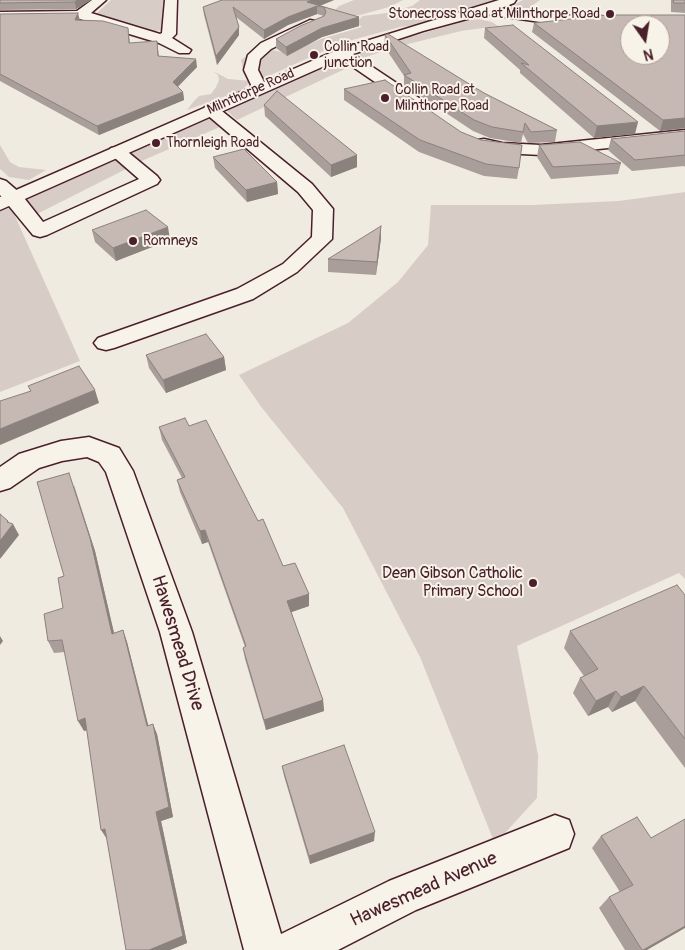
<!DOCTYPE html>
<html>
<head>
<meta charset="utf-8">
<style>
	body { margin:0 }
	#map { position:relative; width:685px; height:950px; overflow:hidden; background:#f0ebe0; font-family:Pangolin,sans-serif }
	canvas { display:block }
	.north { position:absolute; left:620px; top:15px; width:50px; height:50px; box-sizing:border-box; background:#f7f3e8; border:1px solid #b29e9c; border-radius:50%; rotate:167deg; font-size:14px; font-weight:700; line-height:20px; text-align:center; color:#4a1f2b }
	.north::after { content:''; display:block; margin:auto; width:18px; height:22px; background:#4a1f2b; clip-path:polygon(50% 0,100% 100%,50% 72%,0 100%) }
</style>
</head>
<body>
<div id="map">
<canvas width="685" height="950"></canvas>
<div class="north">N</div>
</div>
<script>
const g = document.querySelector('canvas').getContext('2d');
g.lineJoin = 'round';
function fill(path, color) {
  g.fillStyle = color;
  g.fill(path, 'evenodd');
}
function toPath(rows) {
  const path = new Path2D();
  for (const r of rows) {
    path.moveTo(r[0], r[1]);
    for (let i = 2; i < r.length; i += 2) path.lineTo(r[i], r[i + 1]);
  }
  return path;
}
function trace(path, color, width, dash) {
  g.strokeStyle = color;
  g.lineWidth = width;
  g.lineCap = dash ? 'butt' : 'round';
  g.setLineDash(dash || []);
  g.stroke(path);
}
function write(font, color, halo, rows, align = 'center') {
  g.font = font + ' Pangolin,sans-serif';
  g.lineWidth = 4;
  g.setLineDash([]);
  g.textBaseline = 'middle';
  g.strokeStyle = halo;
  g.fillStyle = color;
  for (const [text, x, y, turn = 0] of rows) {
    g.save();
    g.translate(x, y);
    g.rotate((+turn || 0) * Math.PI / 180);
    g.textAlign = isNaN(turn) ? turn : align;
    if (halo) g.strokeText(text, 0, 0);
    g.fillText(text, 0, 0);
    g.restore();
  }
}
fill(toPath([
	[111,0,166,0,163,30,146,32,97,15,97,13],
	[354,0,403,0,389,7,360,15,341,18,329,16,339,6],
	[420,0,496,0,432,23,400,27,341,43,271,75,266,80,244,75,241,60,249,54,272,50,286,53,321,39,362,27,356,22,363,16,387,13,412,6],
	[523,0,540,0,530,7,530,14,508,10,506,9],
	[479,19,492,22,498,26,461,31,396,47,363,58,360,55,361,51,368,49,469,20],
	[335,65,349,67,237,120,227,111,231,106,323,67],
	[213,71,228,79,251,81,242,90,187,110,194,101,199,96,211,94,216,87,219,80,218,75],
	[204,119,214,119,222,126,144,160,35,215,24,200],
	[0,145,10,162,19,167,46,170,29,180,9,177,0,169],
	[685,192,685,579,679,573,517,646,538,755,537,798,495,844,420,657,343,508,262,408,239,375,348,323,398,282,428,245,431,205,532,205,619,201],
	[11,207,80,361,0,392,0,212]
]), '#d8cdc6');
const minor = toPath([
	[92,0,106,0,91,13,160,34,162,33,165,0,177,0,176,34,172,38,191,50,189,53,179,53,159,43,80,19,0,20,0,12,77,11,92,0],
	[484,6,547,15,601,16,608,20,601,24,547,23,479,13,478,10,484,6],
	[310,20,315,21,317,24,315,27,271,49,260,59,258,70,267,88,264,91,254,91,244,70,248,55,261,43,310,20],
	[342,49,347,50,419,98,421,101,419,104,407,104,337,56,335,53,337,50,342,49],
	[211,105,217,107,312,184,333,209,332,239,297,272,253,299,114,348,106,350,98,348,94,343,98,338,237,289,283,264,312,237,313,210,298,192,205,113,203,110,205,107,211,105],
	[685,130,685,140,541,155,502,153,478,148,475,144,478,140,484,139,502,143,541,145,685,130],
	[117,147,123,148,157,176,160,180,157,184,47,235,40,237,33,235,0,195,0,179,6,181,21,194,43,222,139,179,108,152,111,148,117,147],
	[89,437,119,448,133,471,192,632,281,934,389,881,555,815,569,820,574,834,569,848,416,910,338,950,244,950,160,632,106,472,99,462,87,457,62,461,39,468,10,488,0,491,0,467,19,454,61,441,89,437]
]);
const highway = toPath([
	[499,0,516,0,514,3,489,13,423,31,347,56,0,210,0,197,337,50,499,0]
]);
trace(minor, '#4a1f2b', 3);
trace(highway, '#4a1f2b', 3);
fill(minor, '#f7f3e8');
fill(highway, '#f7f3e8');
fill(toPath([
	[0,0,91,0,76,9,0,10],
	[222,0,334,0,320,6,359,17,359,26,322,37,287,56,276,48,276,39,324,16,317,14,288,25,264,39,236,17,239,27,239,35,217,65,204,15,203,7],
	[671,0,685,0,685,13,671,12],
	[0,14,80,20,128,28,130,43,158,49,159,56,197,67,178,87,183,92,184,100,99,135,0,81],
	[685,15,685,128,660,131,532,32,534,23],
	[485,28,635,134,594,138,520,73,520,70,484,38],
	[385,35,484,93,557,130,555,142,528,143,523,134,521,143,490,138,473,131,404,85,404,76,384,46],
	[344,89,461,132,519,168,517,179,484,176,419,152,344,100],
	[264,105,357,155,357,167,331,177,265,116],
	[685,131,685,167,684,166,632,171,608,150,611,139],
	[539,145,621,163,618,174,551,179,537,157],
	[213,157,277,182,278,194,247,202,215,168],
	[92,230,170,240,116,261,95,242],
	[381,238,376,275,328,272,328,259],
	[146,355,224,357,226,370,166,393,149,368],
	[189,426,258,521,283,566,309,594,309,606,291,612,323,700,324,711,266,730,245,659,243,648,245,647,208,542,202,544,180,492,177,480,182,478,162,440,159,427],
	[74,485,95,551,114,633,123,630,127,642,148,725,157,734,173,817,161,821,187,943,170,950,126,950,107,839,87,730,84,731,65,652,54,653,48,641,63,608,64,576],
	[685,595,685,768,635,701,612,712,608,707,588,716,573,693,580,678,584,676,564,648,570,631],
	[282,766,374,841,310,864,284,776],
	[601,836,651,838,647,950,625,950,599,908,609,897,620,892,592,848]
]), '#aa9e9a');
fill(toPath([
	[77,0,91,0,76,9,75,2],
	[312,0,334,0,319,6,317,6,317,14,288,25,264,39,264,30,307,2],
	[78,13,80,21,75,20],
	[359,17,359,26,322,37,287,56,286,47,322,28],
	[239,27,239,35,217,65,216,56],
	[196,59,197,67,174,90,173,82],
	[183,92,184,100,99,135,97,126],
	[685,118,685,128,660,131,663,120],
	[638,122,635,134,594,138,597,126],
	[357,155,357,167,331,177,331,165],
	[277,182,278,194,247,202,246,190],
	[381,226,381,238,376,275,377,262],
	[168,227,170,240,116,261,113,248],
	[224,357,226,370,166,393,163,380],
	[95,390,99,403,0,445,0,429],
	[69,473,95,551,117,646,112,634],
	[8,521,11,526,13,524,19,535,0,559,0,541],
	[205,530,208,542,202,544,200,531],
	[309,594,309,606,289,613,287,601],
	[123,630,127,642,151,736,147,726],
	[0,636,3,641,0,645],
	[644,686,635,701,612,712,621,697],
	[616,691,608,707,588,716,596,701],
	[323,700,324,711,266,730,264,720],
	[85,718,91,729,84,731,78,721],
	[153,724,157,734,173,817,161,821,187,943,170,950,149,950],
	[105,829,107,839,101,830],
	[375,832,374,841,310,864,309,856],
	[685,926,685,928,647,950,643,950]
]), '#8b817d');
const building = toPath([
	[0,0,77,0,75,2,0,3,0,0],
	[222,0,312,0,307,2,359,17,322,28,286,47,276,39,300,26,324,16,326,12,324,7,317,6,288,17,264,30,233,7,239,27,216,56,203,7,222,0],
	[673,0,685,0,685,3,674,3,673,0],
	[78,13,75,20,103,21,128,28,129,43,157,41,158,56,196,59,173,82,183,92,97,126,0,74,0,14,78,13],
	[607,15,685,15,685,118,663,120,534,23,607,15],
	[630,25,660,25,660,55,630,55,630,25],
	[513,25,638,122,597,126,521,63,529,65,485,28,513,25],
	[388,34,484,93,557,130,531,132,525,123,523,132,492,127,474,120,404,75,411,73,385,35,388,34],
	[385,80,461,132,481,140,522,145,519,168,486,164,420,140,344,89,385,80],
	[277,91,357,155,331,165,264,105,277,91],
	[685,131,685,155,635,160,611,139,685,131],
	[580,142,621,163,553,167,539,145,580,142],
	[244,149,277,182,246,190,213,157,244,149],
	[146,210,168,227,113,248,92,230,146,210],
	[381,226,377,262,328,259,381,226],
	[206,334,224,357,163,380,146,355,206,334],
	[79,366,95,390,0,429,0,401,31,391,28,386,79,366],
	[185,418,189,426,206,420,258,521,263,519,283,566,295,563,309,594,287,601,323,700,264,720,243,648,246,646,205,530,200,531,177,480,185,477,159,427,185,418],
	[69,473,90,538,112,634,123,630,147,726,153,724,169,807,156,812,183,936,149,950,126,950,105,829,101,830,85,718,78,721,62,640,48,641,44,614,63,608,58,578,64,576,37,482,69,473],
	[0,514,8,521,7,522,13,524,0,541,0,514],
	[677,585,685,595,685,739,644,686,621,697,616,691,596,701,580,678,598,669,570,631,677,585],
	[344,745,375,832,309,856,282,766,344,745],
	[637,817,651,838,685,819,685,926,643,950,642,950,609,897,633,885,601,836,637,817]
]);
fill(building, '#c6b8b3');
trace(building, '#8b817d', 1);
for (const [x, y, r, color] of [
	[610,14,5,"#4a1f2b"],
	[314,55,5,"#4a1f2b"],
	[385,98,5,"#4a1f2b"],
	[156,143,5,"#4a1f2b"],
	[133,241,5,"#4a1f2b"],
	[533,583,5,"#4a1f2b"]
]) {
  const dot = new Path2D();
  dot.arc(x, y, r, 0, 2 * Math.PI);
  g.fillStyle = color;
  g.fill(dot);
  trace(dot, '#f7f3e8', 2);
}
write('14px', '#4a1f2b', '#f7f3e8', [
	["Stonecross Road at Milnthorpe Road",600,14,"right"],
	["Collin Road",324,47],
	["junction",324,63],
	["Collin Road at",395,90],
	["Milnthorpe Road",395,106],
	["Thornleigh Road",166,143],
	["Romneys",143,241]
], 'left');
write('14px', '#4a1f2b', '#f7f3e8', [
	["Milnthorpe Road",251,92,-24]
]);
write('16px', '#4a1f2b', '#f7f3e8', [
	["Dean Gibson Catholic",523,574],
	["Primary School",523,592]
], 'right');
write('19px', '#4a1f2b', '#f7f3e8', [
	["Hawesmead Drive",177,643,73],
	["Hawesmead Avenue",424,890,-24]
]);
</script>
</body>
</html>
